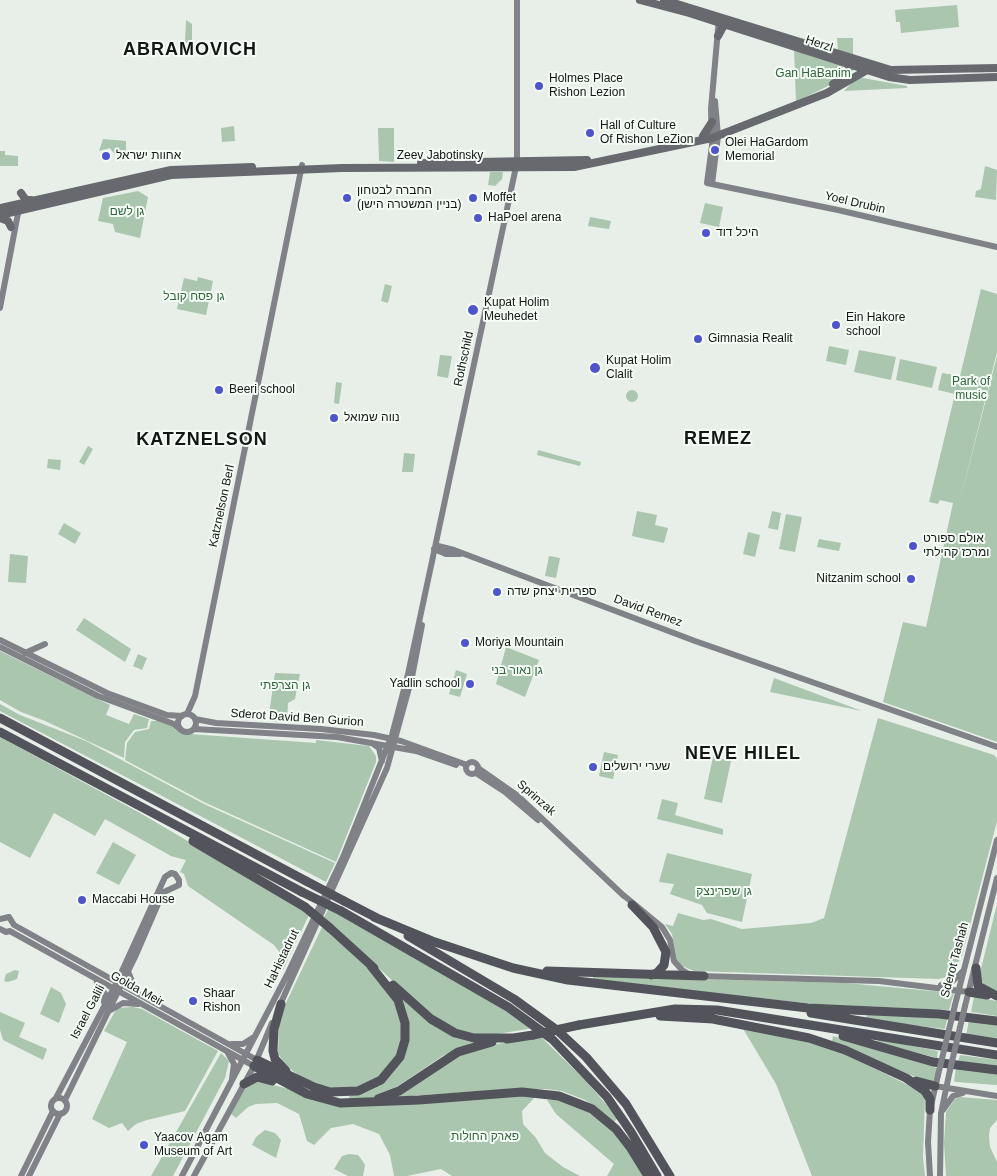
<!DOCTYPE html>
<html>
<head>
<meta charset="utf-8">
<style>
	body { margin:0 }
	canvas { display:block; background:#e7efe8 }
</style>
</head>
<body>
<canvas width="997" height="1176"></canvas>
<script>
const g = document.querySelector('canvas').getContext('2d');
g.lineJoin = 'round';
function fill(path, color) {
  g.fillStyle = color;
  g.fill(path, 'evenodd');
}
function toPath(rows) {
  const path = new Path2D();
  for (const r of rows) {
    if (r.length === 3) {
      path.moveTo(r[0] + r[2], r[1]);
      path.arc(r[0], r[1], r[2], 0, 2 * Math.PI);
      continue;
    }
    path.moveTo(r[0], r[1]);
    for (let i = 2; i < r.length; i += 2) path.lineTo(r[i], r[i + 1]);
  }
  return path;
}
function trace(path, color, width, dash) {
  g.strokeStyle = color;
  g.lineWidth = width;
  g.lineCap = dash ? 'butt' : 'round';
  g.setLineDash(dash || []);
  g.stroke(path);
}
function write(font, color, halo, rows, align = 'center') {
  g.font = font + ' Helvetica,Heebo,sans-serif';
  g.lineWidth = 4;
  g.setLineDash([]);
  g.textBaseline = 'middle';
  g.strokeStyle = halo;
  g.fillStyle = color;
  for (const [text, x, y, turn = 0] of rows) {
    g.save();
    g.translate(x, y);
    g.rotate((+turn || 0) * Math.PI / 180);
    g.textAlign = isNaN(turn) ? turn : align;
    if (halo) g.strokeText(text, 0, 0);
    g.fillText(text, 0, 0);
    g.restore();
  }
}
fill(toPath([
	[957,5,959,27,901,33,900,22,896,22,895,10],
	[186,20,192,24,192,43,185,43],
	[837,38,853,38,853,55,838,51],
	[794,48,842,63,844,72,838,81,796,102],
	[863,78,907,86,907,88,844,91,855,79],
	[234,126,235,141,222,142,221,128],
	[378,128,394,128,394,162,379,161],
	[103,139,126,141,126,154,115,155,110,148,99,151],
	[0,151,5,151,5,155,18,156,18,166,0,166],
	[985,166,997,170,996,200,975,197,976,191,981,189],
	[490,172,503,172,502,179,495,186,488,185],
	[138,191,148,197,140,238,115,232,113,224,98,221,103,198],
	[705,203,723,207,719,227,700,223],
	[590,217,611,221,609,229,588,226],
	[198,277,213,281,206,315,177,309,184,278,197,281],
	[385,284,392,286,388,303,381,301],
	[981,289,997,294,997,352,959,505,997,356,997,742,883,702,903,622,926,627,953,503,940,500,938,504,929,502,955,394,938,390,942,373,960,376],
	[829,346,849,350,846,365,826,361],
	[859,350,896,357,891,380,854,372],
	[440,355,452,356,448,378,437,376],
	[900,359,937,367,932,388,896,380],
	[336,382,342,383,339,404,334,403],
	[632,396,6],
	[88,446,93,449,84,465,79,462],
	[538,450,581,462,580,466,537,455],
	[404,453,415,454,413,472,402,472],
	[48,459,61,460,60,470,47,468],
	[637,511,657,515,655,525,668,528,664,543,632,536],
	[772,511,781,513,778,530,768,528],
	[786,514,802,517,795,552,779,549],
	[64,523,81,533,75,544,58,534],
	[748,532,760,535,755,557,743,554],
	[819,539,841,543,839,551,817,547],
	[10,554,28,556,26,583,8,582],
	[549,556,560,558,556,578,545,576],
	[84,618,131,649,125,662,76,630],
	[506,647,539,660,525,697,496,684],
	[0,651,110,705,106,715,129,724,134,714,149,719,147,728,134,730,125,742,124,758,45,721,21,712,0,700],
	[138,654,147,658,142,670,133,666],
	[456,670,467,674,460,697,449,694],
	[275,673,300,674,295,699,288,703,287,722,268,721],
	[774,678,862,711,770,692],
	[0,704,20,715,86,741,204,804,335,863,326,882,0,711],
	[878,718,994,755,997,759,997,821,962,956,955,968,946,977,939,979,694,971,682,966,677,960,672,934,665,924,673,926,678,913,703,920,711,919,742,929,811,923,824,918],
	[151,721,162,721,171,724,176,730,190,734,316,743,316,740,369,746,376,756,376,762,336,862,204,802,125,760,127,743,135,732,149,729],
	[0,737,140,813,300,907,309,915,283,970,279,968,281,954,274,945,188,886,184,874,180,872,186,860,171,856,105,819,95,836,54,813,30,858,0,842],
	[604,752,618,755,613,779,599,776],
	[713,757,731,761,722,803,704,799],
	[662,799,678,803,675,815,723,829,723,835,657,819],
	[113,842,136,855,119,885,96,873],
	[667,853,752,874,742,922,707,913,702,905,670,894,674,884,659,882],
	[997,904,997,991,986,988,981,980,980,973],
	[329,908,505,1009,534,1028,491,1035,473,1034,447,1027,411,998,324,917],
	[323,925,371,968,404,1015,399,1058,367,1088,326,1088,301,1077,285,1065,278,1053,279,1025,285,1005],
	[15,970,19,971,17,979,8,982,4,981,6,974],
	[593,976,846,983,954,993,949,1010,814,1004,593,980],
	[51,987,61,993,66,1004,59,1023,40,1014],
	[400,994,424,1017,480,1041,444,1055,392,1090,374,1097,350,1101,349,1096,365,1092,404,1053],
	[974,997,997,1001,997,1016,971,1012],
	[133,1007,142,1009,218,1051,185,1111,147,1120,136,1124,128,1131,122,1123,109,1128,92,1119,127,1042,104,1031,117,1008],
	[0,1012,25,1023,19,1037,47,1049,43,1060,3,1040,0,1030],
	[867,1014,947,1019,945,1029,866,1020],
	[969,1020,997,1025,997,1039,966,1036],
	[742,1027,803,1041,841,1052,922,1092,925,1097,923,1157,925,1176,812,1176,776,1084],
	[540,1036,585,1080,618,1118,614,1122,585,1100,562,1091,545,1089,511,1089,397,1097,455,1057,482,1047],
	[833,1036,937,1068,933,1082,907,1074,832,1041],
	[879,1039,938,1051,937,1058,877,1042],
	[221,1053,229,1061,225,1078,173,1176,151,1176],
	[960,1055,997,1060,997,1067,958,1062],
	[956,1068,997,1073,997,1085,956,1082,954,1081],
	[257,1081,293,1090,321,1102,537,1095,522,1111,523,1124,536,1138,545,1153,563,1167,580,1176,452,1176,441,1169,407,1176,394,1176,390,1155,379,1134,353,1124,331,1128,314,1145,307,1141,299,1114,277,1103,256,1104,248,1107,236,1118,231,1114,242,1091],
	[960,1097,997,1100,997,1120,990,1128,989,1136,990,1147,997,1162,997,1176,946,1176,944,1143,946,1112,955,1099],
	[559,1099,576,1104,595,1116,624,1142,644,1176,607,1176,614,1164,556,1114,547,1100],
	[265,1130,275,1133,281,1140,276,1158,252,1145,256,1137],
	[349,1154,358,1155,362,1160,365,1165,363,1176,348,1176,334,1169,342,1156]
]), '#aac6ae');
trace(toPath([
	[719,18,711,109,712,146,707,183,838,210,997,247],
	[712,184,718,136,715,101],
	[0,308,19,208],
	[434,549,438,546,454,550,695,641,997,747],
	[434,549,446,554,460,554],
	[0,640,107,693,167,715,182,716],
	[0,647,98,696,174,724,181,730],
	[25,653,45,644],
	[187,714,195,696,302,165],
	[187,723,9],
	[195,719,216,723,321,729,374,735,401,741,467,765],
	[194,729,337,737,416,751,456,765],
	[372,743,379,748,382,761],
	[472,768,6],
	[478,768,518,796,624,896],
	[476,773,505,792,538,820],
	[622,894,662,927,670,940,674,961,682,970,689,974],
	[0,919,9,917,14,925,257,1060],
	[0,929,6,932,10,931,254,1066],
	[128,971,136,992],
	[701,976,879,981,969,992],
	[97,982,105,994,104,1002],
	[941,985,953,981,963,971],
	[955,1005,997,840],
	[965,1006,997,878],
	[279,1007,387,768,412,677,422,625],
	[109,1011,123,1003,138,1004],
	[231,1044,243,1044,254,1037],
	[228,1053,234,1064,232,1079],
	[935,1086,997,1096],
	[59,1106,8],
	[56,1098,117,982,165,877,171,873,175,874,179,880,179,885,164,892,161,897,135,957,65,1100],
	[943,1110,953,1096,963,1093],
	[21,1176,53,1111],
	[29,1176,60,1114],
	[182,1176,287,975,343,857,392,735,408,674,517,162,517,0],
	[194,1176,254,1066,272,1023],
	[930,1176,928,1142,930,1110,938,1075],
	[940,1176,941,1113,950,1070]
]), '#808287', 6);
trace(toPath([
	[640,0,689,13,889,77,910,80,997,77],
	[664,0,891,70,997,68],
	[718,36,724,25],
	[833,84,843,78,854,60],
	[703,136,712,122],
	[421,163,587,160],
	[21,193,26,200,31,200],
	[0,208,171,170,252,167],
	[0,215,171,175,342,168,574,167,712,138,827,93,867,70],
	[0,218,8,221,11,227]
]), '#68696f', 8);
trace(toPath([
	[0,718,306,881],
	[0,732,302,892],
	[193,841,305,907],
	[344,901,377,918],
	[632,905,653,927,666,952,664,965,657,973,651,975],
	[341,911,508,1007,552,1039,607,1097,631,1132,657,1176],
	[374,917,432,941,513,968,568,980,808,1008,939,1014,997,1021],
	[330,928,374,968],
	[408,936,514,999,558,1031,586,1057,626,1104,670,1176],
	[976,968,978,986,997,996],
	[547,971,704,976],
	[393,985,431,1019,455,1033,474,1038,513,1038],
	[969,992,987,995],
	[281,1004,274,1029,273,1051,275,1059,286,1071],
	[811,1013,997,1043],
	[660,1016,713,1019,809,1038,845,1050,906,1078,925,1091,930,1099,930,1110],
	[579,1025,675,1009,717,1010,997,1055],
	[843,1036,933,1062,997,1070],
	[507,1039,533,1035],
	[257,1060,314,1087,330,1092,358,1091,381,1080,400,1057,405,1040,405,1023,398,1000,371,966],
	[254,1066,307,1094,340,1103,419,1100,522,1092,559,1096,592,1109,616,1129,630,1147,648,1176],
	[916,1081,935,1086],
	[244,1084,257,1077,272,1081],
	[378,1099,399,1091,458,1052,492,1042]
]), '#53545b', 9);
trace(toPath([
	[950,1070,965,1006],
	[938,1075,955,1005]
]), '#808287', 6);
trace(toPath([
	[306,881,344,901],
	[302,892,341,911],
	[305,907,330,928],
	[533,1035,579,1025]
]), '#53545b', 9);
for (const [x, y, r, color] of [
	[539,86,5,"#4e55cb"],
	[590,133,5,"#4e55cb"],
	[715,150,5,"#4e55cb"],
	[106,156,5,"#4e55cb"],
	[347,198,5,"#4e55cb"],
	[473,198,5,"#4e55cb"],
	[478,218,5,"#4e55cb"],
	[706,233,5,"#4e55cb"],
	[473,310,6,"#4e55cb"],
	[836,325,5,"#4e55cb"],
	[698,339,5,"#4e55cb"],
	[595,368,6,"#4e55cb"],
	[219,390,5,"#4e55cb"],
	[334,418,5,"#4e55cb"],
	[913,546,5,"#4e55cb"],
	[911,579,5,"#4e55cb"],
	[497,592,5,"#4e55cb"],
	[465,643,5,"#4e55cb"],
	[470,684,5,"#4e55cb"],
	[593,767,5,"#4e55cb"],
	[82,900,5,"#4e55cb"],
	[193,1001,5,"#4e55cb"],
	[144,1145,5,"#4e55cb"]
]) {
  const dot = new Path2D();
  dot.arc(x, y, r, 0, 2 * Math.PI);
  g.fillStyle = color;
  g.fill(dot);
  trace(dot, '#f4fcf5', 2);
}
write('12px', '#131614', '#f4fcf5', [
	["Herzl",819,44,18],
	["Zeev Jabotinsky",440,156],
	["Yoel Drubin",855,203,13],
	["Rothschild",464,359,-78],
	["Katznelson Berl",222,506,-78],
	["David Remez",648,611,20],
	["Sderot David Ben Gurion",297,718,4],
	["Sprinzak",536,798,41],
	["HaHistadrut",282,959,-64],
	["Sderot Tashah",955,960,-75],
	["Golda Meir",137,989,29],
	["Israel Galili",88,1012,-62]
]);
write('12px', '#30643c', '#f4fcf5', [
	["Gan HaBanim",813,74],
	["גן לשם",127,212],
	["גן פסח קובל",194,297],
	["Park of",971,382],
	["music",971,396],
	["גן נאור בני",517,671],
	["גן הצרפתי",285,686],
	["גן שפרינצק",724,892],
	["פארק החולות",485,1137]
]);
write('12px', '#131614', '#f4fcf5', [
	["Holmes Place",549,79],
	["Rishon Lezion",549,93],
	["Hall of Culture",600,126],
	["Of Rishon LeZion",600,140],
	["Olei HaGardom",725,143],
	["Memorial",725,157],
	["אחוות ישראל",116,156],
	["החברה לבטחון",357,191],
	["(בניין המשטרה הישן)",357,205],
	["Moffet",483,198],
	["HaPoel arena",488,218],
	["היכל דוד",716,233],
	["Kupat Holim",484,303],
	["Meuhedet",484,317],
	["Ein Hakore",846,318],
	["school",846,332],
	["Gimnasia Realit",708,339],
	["Kupat Holim",606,361],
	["Clalit",606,375],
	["Beeri school",229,390],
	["נווה שמואל",344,418],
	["אולם ספורט",923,539],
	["ומרכז קהילתי",923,553],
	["Nitzanim school",901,579,"right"],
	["ספריית יצחק שדה",507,592],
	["Moriya Mountain",475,643],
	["Yadlin school",460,684,"right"],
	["שערי ירושלים",603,767],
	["Maccabi House",92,900],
	["Shaar",203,994],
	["Rishon",203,1008],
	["Yaacov Agam",154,1138],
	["Museum of Art",154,1152]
], 'left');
g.letterSpacing = '1px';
write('bold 18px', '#131614', '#f4fcf5', [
	["ABRAMOVICH",190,50],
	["REMEZ",718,439],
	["KATZNELSON",202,440],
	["NEVE HILEL",743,754]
]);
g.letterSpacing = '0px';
</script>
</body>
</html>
